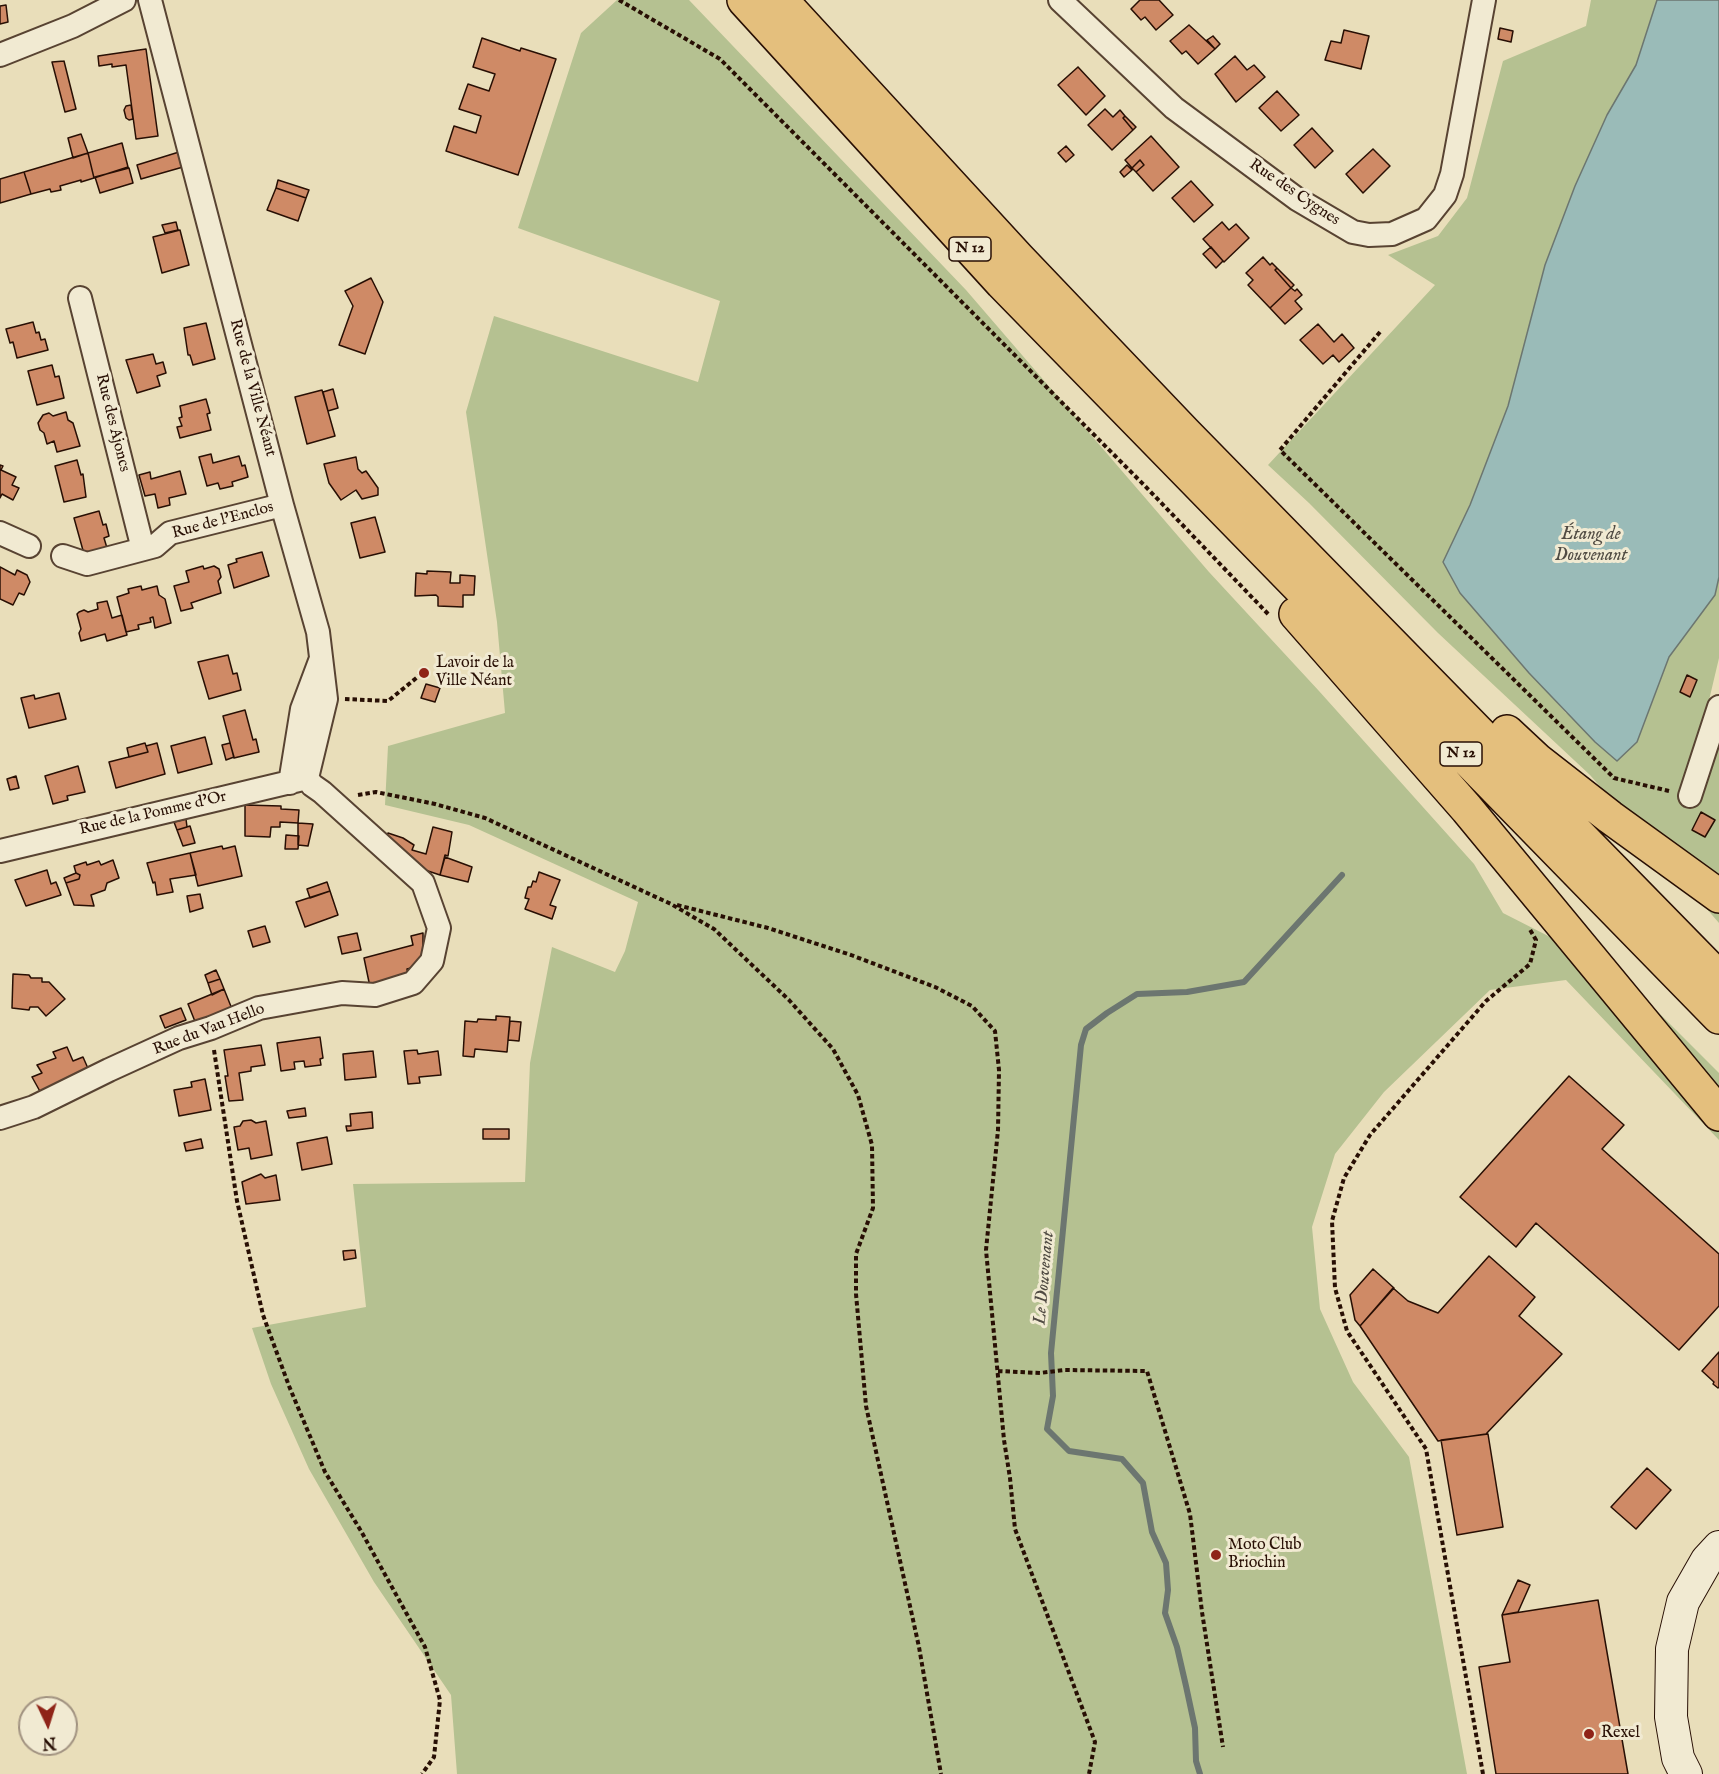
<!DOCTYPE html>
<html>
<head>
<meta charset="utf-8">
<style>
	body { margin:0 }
	#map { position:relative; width:1719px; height:1774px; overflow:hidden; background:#e9deba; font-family:"IM FELL English",serif }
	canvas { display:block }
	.north { position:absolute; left:18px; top:1696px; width:60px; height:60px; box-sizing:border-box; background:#f1ead2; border:2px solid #a19280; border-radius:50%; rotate:176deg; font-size:16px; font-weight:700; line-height:24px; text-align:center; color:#280f04 }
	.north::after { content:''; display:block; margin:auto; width:21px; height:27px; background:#8f2418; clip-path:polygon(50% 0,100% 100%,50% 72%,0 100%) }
</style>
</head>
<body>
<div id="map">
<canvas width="1719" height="1774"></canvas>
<div class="north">N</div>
</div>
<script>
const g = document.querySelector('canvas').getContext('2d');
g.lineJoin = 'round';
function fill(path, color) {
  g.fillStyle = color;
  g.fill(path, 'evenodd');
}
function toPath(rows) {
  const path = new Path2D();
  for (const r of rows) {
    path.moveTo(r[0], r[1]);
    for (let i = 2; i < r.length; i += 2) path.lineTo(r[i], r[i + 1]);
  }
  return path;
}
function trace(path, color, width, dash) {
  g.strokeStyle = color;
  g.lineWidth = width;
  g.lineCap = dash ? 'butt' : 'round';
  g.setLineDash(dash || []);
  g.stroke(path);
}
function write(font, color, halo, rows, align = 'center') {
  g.font = font + ' "IM FELL English",serif';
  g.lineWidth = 6;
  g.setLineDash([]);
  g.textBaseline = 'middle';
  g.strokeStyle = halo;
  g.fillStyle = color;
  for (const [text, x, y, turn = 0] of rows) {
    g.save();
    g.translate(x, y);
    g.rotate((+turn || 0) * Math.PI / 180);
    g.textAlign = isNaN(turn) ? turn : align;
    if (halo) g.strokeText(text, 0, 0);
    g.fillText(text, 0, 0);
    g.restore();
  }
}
fill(toPath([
	[617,0,689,0,966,290,1209,572,1319,691,1474,864,1503,913,1617,971,1719,1073,1719,1140,1566,980,1490,990,1384,1092,1335,1154,1312,1227,1320,1309,1353,1382,1409,1457,1467,1774,457,1774,451,1695,374,1582,309,1469,271,1384,252,1328,366,1307,353,1184,525,1182,530,1063,552,947,615,972,625,951,638,902,469,825,385,805,388,746,505,713,497,622,466,412,494,316,698,382,720,301,518,228,581,33],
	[1591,0,1657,0,1636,65,1607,115,1575,186,1545,265,1508,406,1470,505,1443,562,1501,640,1566,713,1637,742,1669,657,1715,595,1719,577,1719,658,1706,713,1719,715,1719,923,1590,775,1438,633,1309,503,1268,465,1435,285,1388,255,1438,236,1467,198,1503,61,1586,26]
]), '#b5c191');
const water = toPath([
	[1657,0,1719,0,1719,577,1715,595,1669,657,1637,742,1617,761,1595,742,1529,673,1460,593,1443,562,1470,505,1508,406,1545,265,1575,186,1607,115,1636,65,1657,0]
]);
fill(water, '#9abbb8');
trace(water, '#6c7670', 1.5);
trace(toPath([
	[1200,1774,1196,1761,1195,1728,1186,1686,1177,1647,1165,1613,1168,1590,1166,1563,1152,1532,1143,1483,1122,1459,1069,1451,1047,1429,1053,1396,1051,1353,1081,1045,1086,1029,1107,1013,1137,994,1187,992,1244,982,1342,875]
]), '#6c7670', 6);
const building = toPath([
	[1140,0,1159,0,1173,15,1156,30,1145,17,1141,20,1131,9,1140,0],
	[6,5,8,22,0,24,0,6,6,5],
	[1189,25,1215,49,1198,64,1186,51,1182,54,1170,41,1189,25],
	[1500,28,1513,31,1511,42,1498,39,1500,28],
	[1344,30,1369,36,1361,69,1325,60,1331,41,1341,43,1344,30],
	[1213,36,1220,44,1215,49,1207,40,1213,36],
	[482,38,520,51,521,48,556,59,518,175,446,151,454,126,476,133,481,116,459,109,468,84,489,91,495,74,473,67,482,38],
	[146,49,158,136,136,139,126,65,112,67,112,64,99,66,98,56,146,49],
	[1235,56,1247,70,1254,65,1265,77,1236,102,1215,74,1235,56],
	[64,61,76,109,65,112,52,62,64,61],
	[1078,67,1105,96,1086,115,1058,85,1078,67],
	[1277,91,1299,115,1281,131,1259,108,1277,91],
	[131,105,133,119,129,120,126,118,124,110,126,106,131,105],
	[1105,109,1113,117,1120,110,1125,116,1123,118,1133,130,1112,150,1088,125,1105,109],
	[1125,116,1136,127,1133,130,1123,118,1125,116],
	[1312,128,1333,151,1315,168,1294,145,1312,128],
	[81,134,88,153,73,158,68,138,81,134],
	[1151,136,1179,167,1153,191,1136,172,1144,165,1140,160,1132,168,1125,160,1151,136],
	[122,143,128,167,94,178,88,153,122,143],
	[1066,146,1074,155,1066,162,1058,153,1066,146],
	[1373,149,1390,166,1363,193,1346,174,1373,149],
	[179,152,183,167,141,179,137,165,179,152],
	[88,153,94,178,81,182,81,180,60,186,61,190,51,192,50,189,31,194,24,172,88,153],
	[1140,160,1144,165,1136,172,1132,168,1140,160],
	[1127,165,1132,170,1124,177,1120,172,1127,165],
	[129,168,133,183,100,193,95,177,129,168],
	[24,172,31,194,0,203,0,179,24,172],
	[278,180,309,190,306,198,276,188,278,180],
	[1191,181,1213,205,1194,222,1172,198,1191,181],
	[276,188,306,198,298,221,267,210,276,188],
	[176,222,178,230,165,233,162,225,176,222],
	[1222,222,1229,230,1236,224,1249,238,1224,262,1203,239,1222,222],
	[180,230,189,265,162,273,153,237,180,230],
	[1211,247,1223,261,1216,268,1203,254,1211,247],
	[1263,257,1270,265,1272,263,1277,268,1275,270,1291,288,1270,308,1248,285,1253,280,1246,273,1263,257],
	[1277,268,1294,285,1291,288,1275,270,1277,268],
	[371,278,383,302,365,354,339,345,353,306,345,291,371,278],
	[1291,288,1295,291,1297,289,1302,295,1295,301,1302,309,1285,324,1270,308,1291,288],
	[33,322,36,333,39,332,41,340,45,339,48,350,17,358,13,342,10,343,6,329,33,322],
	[206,323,215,359,193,365,190,355,188,355,184,328,206,323],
	[1318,324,1334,342,1342,334,1354,348,1339,362,1333,355,1323,364,1300,340,1318,324],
	[153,354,156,364,163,362,166,373,157,376,160,386,137,393,126,360,153,354],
	[52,365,55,377,59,376,64,398,37,405,28,371,52,365],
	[333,389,338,408,328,411,323,392,333,389],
	[322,390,335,436,307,444,295,397,322,390],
	[206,399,210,413,207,414,211,430,180,438,177,427,182,426,179,418,182,417,180,406,206,399],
	[66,412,68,420,73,423,80,446,57,452,54,441,47,444,44,433,40,430,38,423,43,415,49,413,53,416,66,412],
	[211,454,213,463,239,456,242,466,245,465,248,477,232,482,233,486,220,489,218,483,207,486,199,457,211,454],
	[356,457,358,469,362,473,366,471,378,488,378,495,362,499,356,490,341,500,329,483,324,464,356,457],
	[77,460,81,475,83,474,86,497,64,502,55,466,77,460],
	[0,465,3,466,1,470,16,477,12,485,19,488,13,500,2,494,0,498,0,465],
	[180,471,186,494,169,498,170,505,158,508,155,494,145,496,139,475,150,472,151,479,180,471],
	[99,511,103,525,106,524,109,536,104,538,107,548,84,554,74,518,99,511],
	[375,517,385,552,360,558,351,523,375,517],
	[262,552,269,576,234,588,228,565,237,562,236,559,262,552],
	[203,566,204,569,214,566,219,569,221,577,218,581,221,593,191,603,193,608,181,611,174,586,189,582,186,571,203,566],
	[0,567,15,575,17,570,27,575,30,582,24,595,19,593,13,605,0,599,0,567],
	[427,571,451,572,450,583,460,583,460,575,475,576,474,595,463,595,463,607,438,606,438,597,436,595,415,596,416,573,427,574,427,571],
	[141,586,142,590,157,586,159,595,165,599,171,623,155,628,153,617,150,618,151,622,138,625,139,629,126,632,117,597,129,593,128,589,141,586],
	[107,601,112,618,122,615,127,635,107,641,105,634,81,641,79,633,81,629,77,614,79,612,84,610,88,612,98,609,97,603,107,601],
	[228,655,233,674,237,673,241,690,209,699,198,662,228,655],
	[1687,675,1697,680,1690,697,1680,692,1687,675],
	[426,684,440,688,435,702,421,698,426,684],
	[59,693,66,719,29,728,21,698,34,695,35,699,59,693],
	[245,710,253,740,256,739,259,752,234,758,223,716,245,710],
	[205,737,212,764,178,773,171,746,205,737],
	[145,743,148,752,129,757,127,748,145,743],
	[157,743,165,774,116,788,109,762,148,752,146,746,157,743],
	[230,743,234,757,226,760,222,745,230,743],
	[78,766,85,792,67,796,68,800,53,804,45,776,78,766],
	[16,776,19,788,10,790,7,779,16,776],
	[245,805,281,806,281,809,299,810,298,823,280,822,280,827,271,827,270,837,245,836,245,805],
	[1701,812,1715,820,1705,837,1692,830,1701,812],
	[186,819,187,827,177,830,174,822,186,819],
	[298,823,313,824,308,846,298,845,298,823],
	[190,826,195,843,183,846,177,830,190,826],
	[433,827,452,832,448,856,445,855,440,875,422,869,384,844,388,833,403,838,414,845,412,850,426,854,433,827],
	[286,835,299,836,298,849,285,849,286,835],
	[222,846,223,849,235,846,242,876,198,886,190,853,222,846],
	[190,853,196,875,170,879,173,892,157,895,155,882,153,883,147,863,190,853],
	[445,857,472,867,468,882,440,875,445,857],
	[113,860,119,878,107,883,105,890,91,895,94,906,74,905,66,883,79,879,80,875,76,873,74,866,86,862,87,865,99,861,101,865,113,860],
	[47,870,51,884,56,882,61,895,26,906,15,880,47,870],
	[539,872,560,880,550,905,556,907,552,919,525,909,529,899,525,898,528,887,531,887,533,881,536,882,539,872],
	[76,873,80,875,79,879,66,883,64,878,76,873],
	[327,882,330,891,310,898,307,889,327,882],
	[330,891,338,915,305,927,296,902,330,891],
	[200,894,203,908,190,912,187,896,200,894],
	[265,926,270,942,253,947,248,931,265,926],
	[357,933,361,950,342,954,338,937,357,933],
	[423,933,423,954,415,967,407,969,408,974,370,987,364,958,413,945,411,936,423,933],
	[216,970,220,979,208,983,205,975,216,970],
	[13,974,29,975,31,978,42,978,42,982,49,982,65,999,46,1016,38,1007,30,1007,29,1010,12,1008,13,974],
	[220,979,224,989,212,995,208,983,220,979],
	[224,989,232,1009,196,1024,188,1004,224,989],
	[181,1008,186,1020,165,1028,160,1016,181,1008],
	[496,1016,510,1017,507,1052,475,1049,474,1057,463,1056,465,1021,477,1022,478,1019,496,1020,496,1016],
	[510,1021,521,1022,519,1041,508,1040,510,1021],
	[320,1037,323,1058,320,1059,321,1065,305,1067,304,1061,294,1062,295,1069,281,1071,277,1043,320,1037],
	[261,1045,265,1065,251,1067,251,1071,239,1073,243,1100,229,1101,225,1076,228,1076,224,1050,261,1045],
	[67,1047,73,1061,83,1057,90,1073,42,1095,32,1077,42,1073,37,1065,56,1058,53,1052,67,1047],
	[417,1050,418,1054,438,1051,441,1075,419,1077,420,1083,408,1084,404,1051,417,1050],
	[373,1051,376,1077,345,1080,343,1054,373,1051],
	[1569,1076,1624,1125,1602,1149,1719,1254,1719,1306,1679,1350,1536,1223,1516,1247,1460,1197,1569,1076],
	[205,1079,211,1110,179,1116,174,1090,192,1087,191,1082,205,1079],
	[305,1108,306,1116,289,1118,287,1111,305,1108],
	[372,1112,373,1128,347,1131,346,1126,351,1126,350,1114,372,1112],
	[251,1120,256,1123,266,1121,272,1155,251,1159,249,1148,238,1150,234,1127,240,1126,243,1121,251,1120],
	[483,1129,509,1129,509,1139,483,1139,483,1129],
	[327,1137,332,1164,302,1170,297,1143,327,1137],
	[201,1139,203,1148,186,1151,184,1143,201,1139],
	[261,1174,265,1178,276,1175,280,1200,246,1204,242,1182,261,1174],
	[355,1250,356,1258,344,1260,343,1251,355,1250],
	[1489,1256,1535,1297,1519,1316,1562,1354,1486,1434,1438,1441,1360,1326,1393,1288,1408,1301,1438,1313,1489,1256],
	[1373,1269,1394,1288,1360,1326,1355,1320,1350,1295,1373,1269],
	[1719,1352,1719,1387,1718,1388,1713,1384,1714,1382,1702,1371,1719,1352],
	[1488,1434,1503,1527,1457,1535,1441,1440,1488,1434],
	[1647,1468,1671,1490,1636,1529,1611,1507,1647,1468],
	[1518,1580,1530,1585,1518,1612,1502,1615,1518,1580],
	[1598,1600,1628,1774,1496,1774,1479,1667,1510,1662,1502,1615,1598,1600]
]);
fill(building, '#cf8a66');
trace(building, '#280f04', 1.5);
const street = toPath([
	[150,0,282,505,318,632,326,699,307,778],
	[1060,0,1174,108,1297,199,1353,232,1369,235,1392,234,1426,219,1445,195,1452,174,1484,0],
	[0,55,73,26,124,0],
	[80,298,143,549],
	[0,533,29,546],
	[63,556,87,564,155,546,170,533,282,505],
	[290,783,302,709,320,661],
	[1690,796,1719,707],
	[0,851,307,778],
	[0,1118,34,1107,109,1070,179,1038,211,1028,259,1008,342,993,375,995,413,983,432,961,439,928,423,883,322,792,312,785,307,778]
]);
const secondary = toPath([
	[1686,1774,1678,1758,1671,1717,1672,1649,1683,1602,1707,1560,1719,1547]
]);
const highway = toPath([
	[744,0,1002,283,1719,1017],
	[781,0,1018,258,1185,433,1719,978],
	[1296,614,1467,809,1719,1114],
	[1507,732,1537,760,1610,817,1719,896]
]);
trace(street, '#584332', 26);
trace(secondary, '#280f04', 34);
trace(highway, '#280f04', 36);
trace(toPath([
	[619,0,720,59,1145,486,1270,616],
	[1380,332,1280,450,1614,778,1669,791],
	[345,699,388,701,425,671],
	[358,795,376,792,435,804,485,818,671,904,714,929,789,1000,833,1049,858,1095,872,1145,873,1208,856,1254,856,1294,866,1406,919,1647,941,1774],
	[677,905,768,928,851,955,935,987,972,1006,995,1031,999,1070,998,1130,986,1250,1004,1440,1010,1478,1015,1529,1095,1742,1089,1774],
	[214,1050,237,1201,263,1315,289,1386,325,1472,361,1531,425,1647,440,1700,434,1757,422,1774],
	[998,1371,1040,1373,1064,1370,1147,1371,1190,1514,1202,1612,1223,1747],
	[1483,1774,1426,1449,1347,1331,1335,1288,1332,1221,1344,1178,1370,1135,1486,1001,1530,964,1536,940,1529,928]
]), '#280f04', 4, [4.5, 3]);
trace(street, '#f1ead2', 22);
trace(secondary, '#f1ead2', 32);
trace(highway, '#e4bf7d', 33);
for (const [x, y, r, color] of [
	[424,673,6,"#8f2418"],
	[1216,1555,6,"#8f2418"],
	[1589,1734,6,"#8f2418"]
]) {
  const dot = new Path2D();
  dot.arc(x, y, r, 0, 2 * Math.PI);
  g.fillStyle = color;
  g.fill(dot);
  trace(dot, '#f1ead2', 2);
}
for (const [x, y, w] of [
	[970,249,42],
	[1461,754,42]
]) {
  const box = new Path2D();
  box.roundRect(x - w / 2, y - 12, w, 24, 4.5);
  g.fillStyle = '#f1ead2';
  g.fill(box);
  trace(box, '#280f04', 1.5);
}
write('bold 15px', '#280f04', null, [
	["N 12",970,249],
	["N 12",1461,754]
]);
write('16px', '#280f04', '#f1ead2', [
	["Rue des Cygnes",1294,193,34],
	["Rue de la Ville Néant",252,388,75],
	["Rue des Ajoncs",112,423,76],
	["Rue de l'Enclos",223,521,-15],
	["Rue de la Pomme d'Or",153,814,-13],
	["Rue du Vau Hello",209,1030,-21]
]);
write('16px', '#280f04', '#f1ead2', [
	["Lavoir de la",436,664],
	["Ville Néant",436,682],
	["Moto Club",1228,1546],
	["Briochin",1228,1564],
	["Rexel",1601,1734]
], 'left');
write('italic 18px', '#504b43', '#f1ead2', [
	["Étang de",1591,535],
	["Douvenant",1591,556],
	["Le Douvenant",1045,1278,-85]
]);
</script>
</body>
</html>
